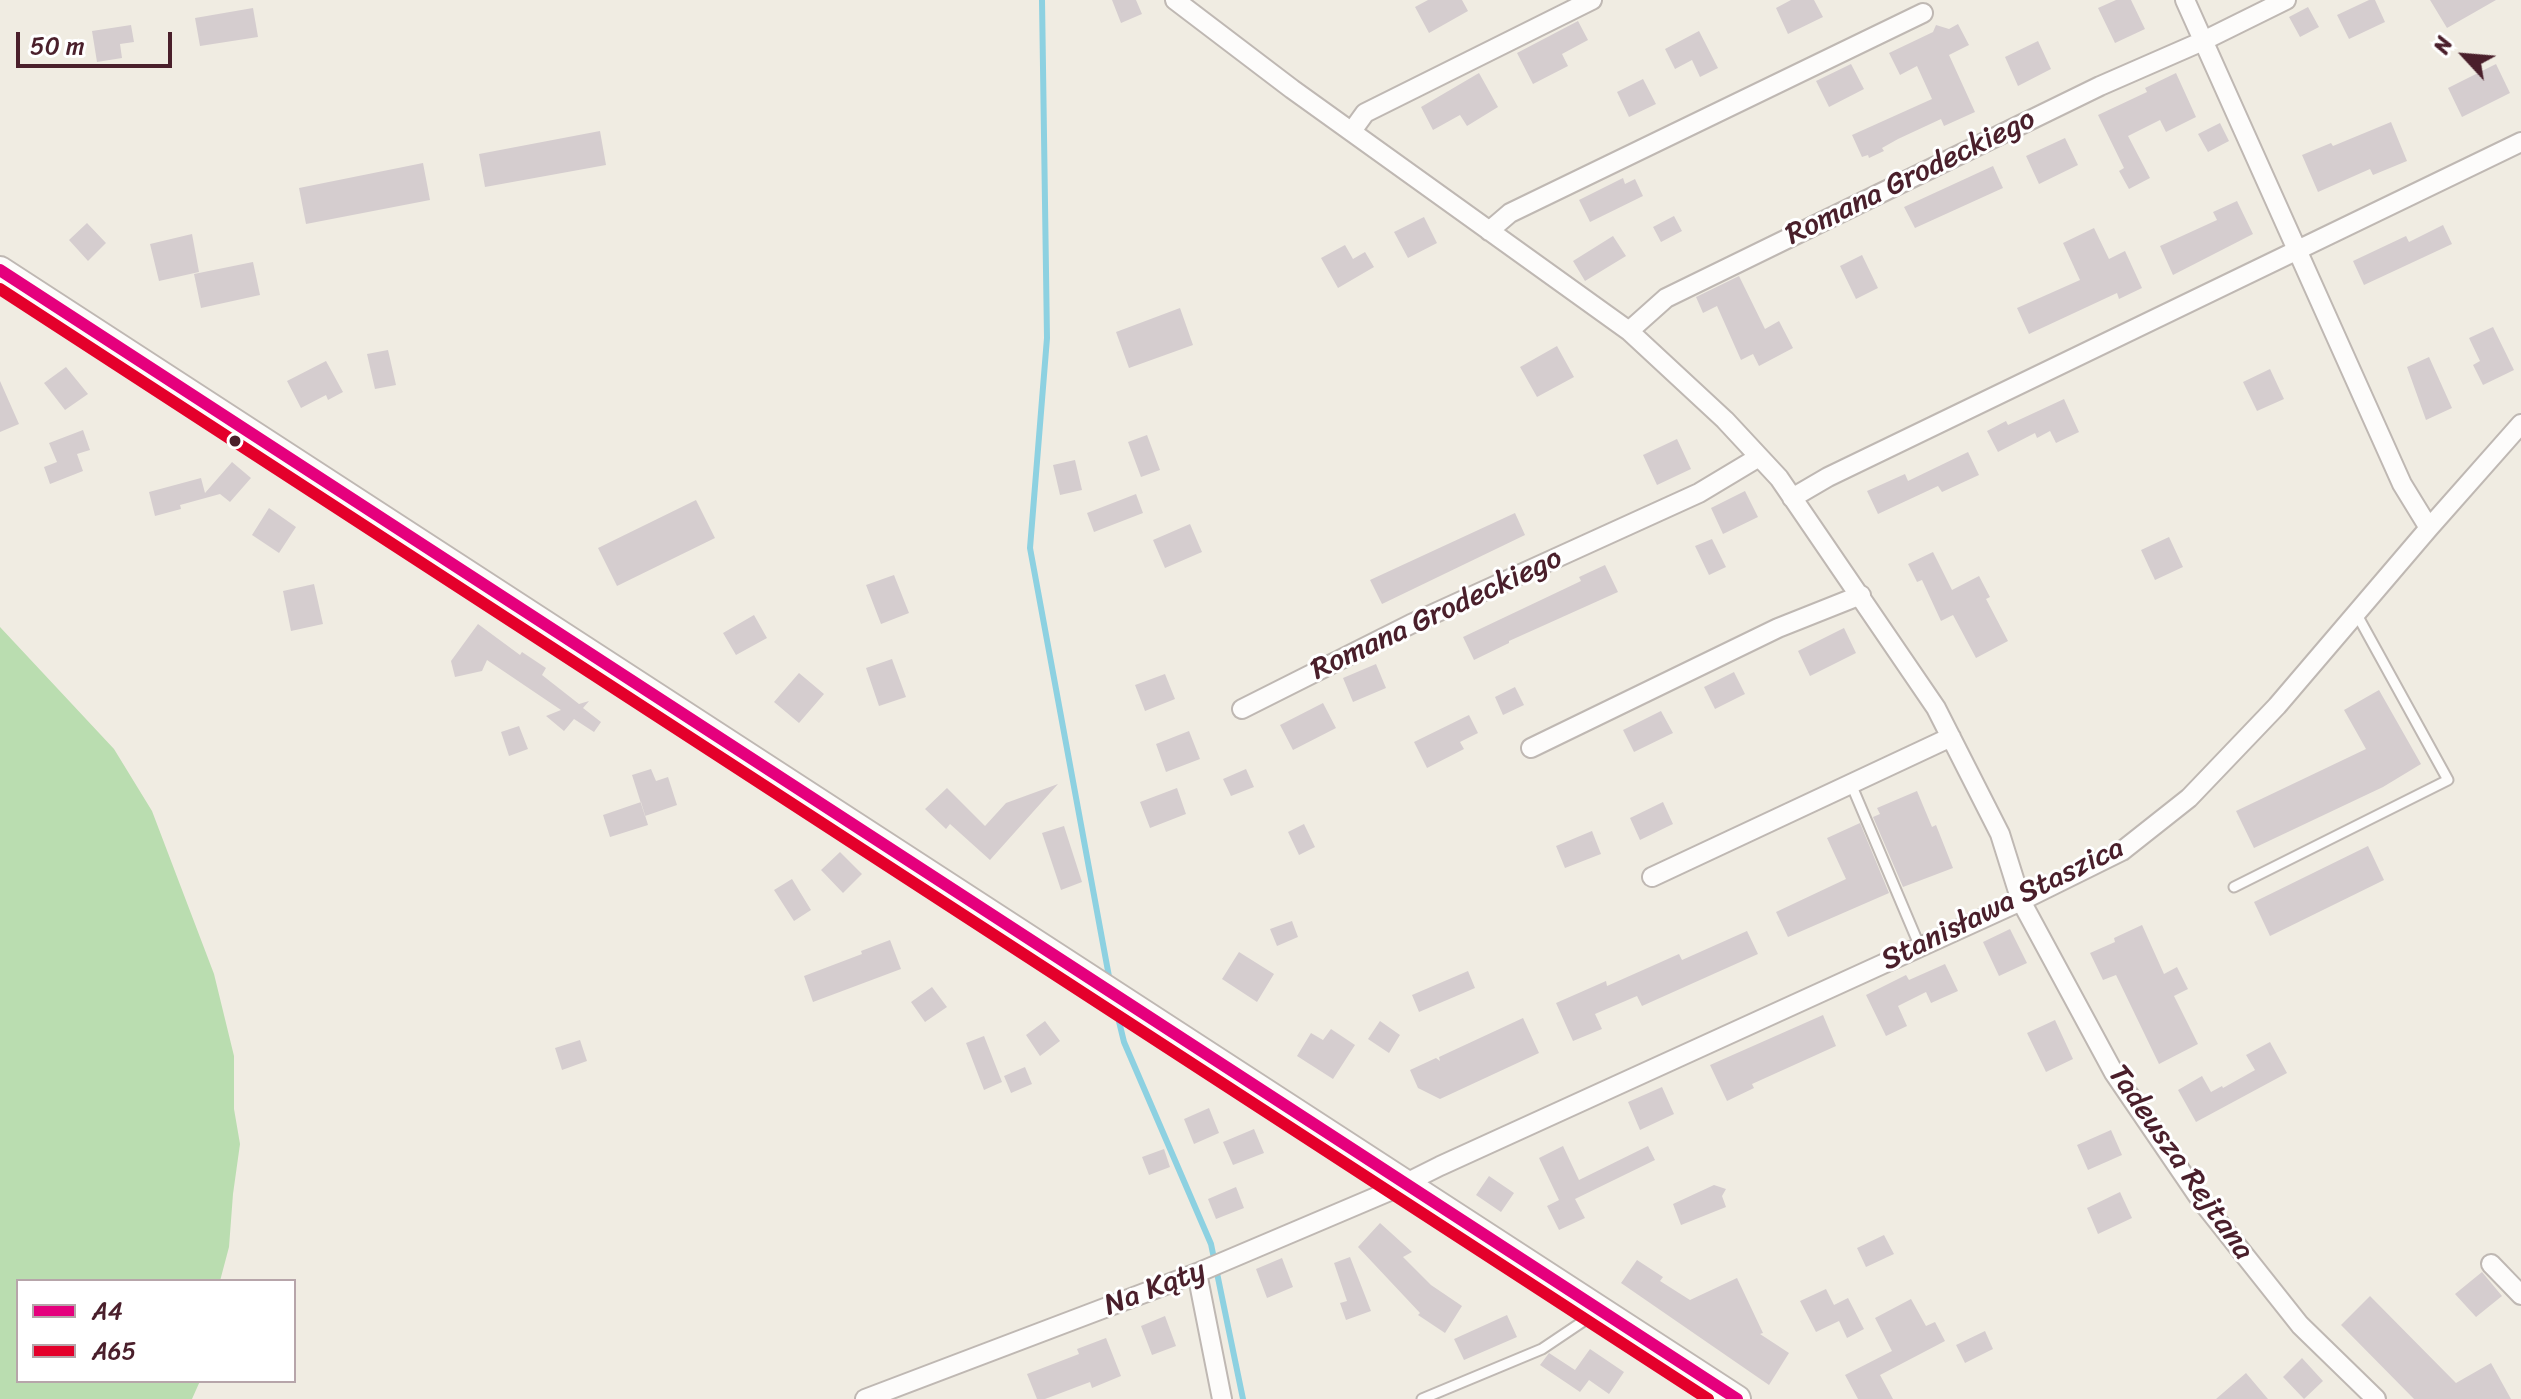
<!DOCTYPE html>
<html>
<head>
<meta charset="utf-8">
<style>
	body { margin:0 }
	#map { position:relative; width:2521px; height:1399px; overflow:hidden; background:#f0ece2; font-family:Sriracha,sans-serif }
	canvas { display:block }
	.legend { position:absolute; left:16px; top:1279px; width:280px; height:104px; box-sizing:border-box; background:#fff; border:2px solid #b7a5aa; margin:0; padding:10px 14px; list-style:none; font-size:24px; color:#4a1f2b }
	.legend li { display:flex; align-items:center; gap:16px; height:40px }
	.legend b { width:40px; border:2px solid #b7a5aa }
	.north { position:absolute; left:2425px; top:16px; width:80px; height:80px; -webkit-text-stroke:6px #fff; paint-order:stroke; rotate:296deg; font-size:22px; font-weight:700; line-height:32px; text-align:center; color:#4a1f2b }
	.north::after { content:''; display:block; margin:auto; width:28px; height:36px; background:#4a1f2b; clip-path:polygon(50% 0,100% 100%,50% 72%,0 100%) }
	.scale { position:absolute; left:16px; top:32px; width:156px; height:36px; box-sizing:border-box; border:4px solid #4a1f2b; border-top:0; padding-left:10px; font-size:24px; line-height:28px; white-space:nowrap; color:#4a1f2b; -webkit-text-stroke:6px #fff; paint-order:stroke }
</style>
</head>
<body>
<div id="map">
<canvas width="2521" height="1399"></canvas>
<ul class="legend">
<li><b style="height:10px;background:#e5007d"></b>A4</li>
<li><b style="height:10px;background:#e4002b"></b>A65</li>
</ul>
<div class="north">N</div>
<div class="scale">50 m</div>
</div>
<script>
const g = document.querySelector('canvas').getContext('2d');
g.lineJoin = 'round';
function fill(path, color) {
  g.fillStyle = color;
  g.fill(path, 'evenodd');
}
function toPath(rows) {
  const path = new Path2D();
  for (const r of rows) {
    path.moveTo(r[0], r[1]);
    for (let i = 2; i < r.length; i += 2) path.lineTo(r[i], r[i + 1]);
  }
  return path;
}
function trace(path, color, width, dash) {
  g.strokeStyle = color;
  g.lineWidth = width;
  g.lineCap = dash ? 'butt' : 'round';
  g.setLineDash(dash || []);
  g.stroke(path);
}
function write(font, color, halo, rows, align = 'center') {
  g.font = font + ' Sriracha,sans-serif';
  g.lineWidth = 6;
  g.setLineDash([]);
  g.textBaseline = 'middle';
  g.strokeStyle = halo;
  g.fillStyle = color;
  for (const [text, x, y, turn = 0] of rows) {
    g.save();
    g.translate(x, y);
    g.rotate((+turn || 0) * Math.PI / 180);
    g.textAlign = isNaN(turn) ? turn : align;
    if (halo) g.strokeText(text, 0, 0);
    g.fillText(text, 0, 0);
    g.restore();
  }
}
fill(toPath([
	[0,627,114,749,152,811,214,974,234,1056,234,1109,240,1144,233,1194,229,1247,220,1281,18,1281,18,1381,200,1381,192,1399,0,1399]
]), '#baddb0');
trace(toPath([
	[1042,0,1047,338,1030,548,1110,982],
	[1115,1005,1124,1042,1211,1244,1243,1399]
]), '#8dd1e1', 6);
fill(toPath([
	[1112,0,1136,0,1142,14,1121,23],
	[1428,0,1462,0,1468,11,1429,33,1415,7],
	[1791,0,1814,0,1823,17,1788,34,1776,8],
	[2116,0,2131,0,2145,29,2115,43,2098,8],
	[2369,0,2375,0,2385,22,2349,39,2337,15],
	[2430,0,2496,0,2447,28],
	[2308,7,2319,27,2300,37,2289,17],
	[253,8,258,37,200,46,195,18],
	[1578,21,1588,40,1562,54,1568,66,1533,84,1517,53],
	[1958,24,1969,45,1949,55,1975,112,1944,126,1941,119,1898,139,1882,148,1884,151,1869,158,1868,155,1862,157,1852,135,1932,99,1917,66,1900,75,1889,53,1933,32,1936,25,1949,29],
	[131,25,134,42,120,44,122,58,97,62,92,31],
	[1699,31,1718,68,1700,77,1692,60,1675,69,1665,49],
	[2038,41,2051,69,2018,86,2005,57],
	[1851,64,1864,89,1829,107,1816,81],
	[2496,64,2510,93,2462,117,2448,88],
	[1479,73,1498,107,1467,126,1460,115,1433,130,1421,107],
	[2176,73,2196,117,2166,132,2160,120,2128,136,2150,178,2129,189,2119,171,2124,168,2098,115,2147,92,2145,88],
	[1643,79,1656,104,1629,117,1617,92],
	[2391,122,2407,161,2373,175,2370,169,2318,192,2302,155,2331,143,2333,146],
	[2220,123,2229,141,2208,152,2198,134],
	[600,131,606,165,485,187,479,154],
	[2065,138,2078,165,2039,184,2026,156],
	[423,163,430,200,306,224,299,188],
	[1993,166,2003,188,1915,228,1904,207],
	[1623,178,1625,184,1635,179,1643,196,1590,222,1579,200],
	[2237,201,2253,234,2173,275,2160,246,2217,220,2213,212],
	[1674,216,1682,231,1661,242,1653,227],
	[1424,217,1437,243,1408,258,1394,232],
	[87,223,106,243,88,261,69,240],
	[2443,225,2452,244,2364,285,2353,261,2406,236,2409,242],
	[2094,228,2109,259,2125,251,2142,288,2119,299,2117,293,2029,334,2017,308,2080,280,2063,243],
	[192,234,199,272,159,281,150,244],
	[1613,236,1626,256,1585,281,1573,261],
	[1345,245,1353,259,1365,252,1374,267,1338,288,1321,258],
	[1862,255,1878,288,1856,299,1840,266],
	[253,262,260,295,201,308,194,274],
	[1739,276,1765,329,1779,321,1793,348,1759,366,1753,354,1741,360,1717,306,1703,313,1696,297],
	[1180,308,1193,345,1129,368,1116,332],
	[2493,327,2514,370,2483,385,2473,365,2480,361,2469,338],
	[1557,346,1574,377,1537,397,1520,367],
	[388,350,396,385,375,389,367,354],
	[2429,357,2452,408,2426,420,2407,367],
	[326,361,343,392,328,400,326,395,301,408,287,381],
	[66,367,88,394,65,410,44,383],
	[2270,369,2284,399,2257,411,2243,382],
	[0,381,19,424,0,432],
	[2064,399,2079,432,2056,443,2050,431,2037,438,2035,433,1998,452,1987,431,2006,421,2008,425],
	[83,430,90,450,77,454,83,471,50,484,44,467,57,462,49,443],
	[1147,435,1160,470,1141,477,1128,442],
	[1677,439,1691,469,1657,485,1643,455],
	[1968,452,1979,475,1942,492,1938,486,1878,514,1867,491,1905,474,1908,481],
	[1075,460,1082,490,1060,495,1053,465],
	[232,462,251,478,230,502,220,494,180,505,181,509,155,516,149,492,201,478,205,493],
	[1745,491,1758,517,1723,534,1711,508],
	[1136,494,1143,513,1094,532,1087,513],
	[696,500,715,538,617,586,598,548],
	[269,508,296,527,279,553,252,535],
	[1515,513,1525,535,1382,604,1370,580],
	[1190,524,1202,552,1165,568,1153,540],
	[2169,537,2183,567,2155,580,2141,550],
	[1712,539,1726,567,1709,575,1695,546],
	[1933,552,1952,590,1979,576,1990,597,1986,599,2008,641,1976,658,1953,615,1941,621,1922,580,1917,582,1908,564],
	[1605,565,1618,592,1509,641,1509,643,1474,660,1463,637,1581,581,1579,577],
	[894,575,909,613,881,624,866,585],
	[314,584,323,624,291,631,283,591],
	[754,615,767,638,736,655,723,633],
	[478,624,520,655,522,652,546,668,542,675,579,704,589,701,583,708,601,722,594,732,574,719,564,731,546,716,561,710,487,660,482,671,455,677,451,661],
	[1844,628,1856,653,1810,676,1798,651],
	[892,659,906,697,879,706,866,668],
	[1376,664,1386,688,1353,702,1343,678],
	[1734,672,1745,694,1715,709,1704,687],
	[799,673,824,694,799,723,774,702],
	[1165,674,1175,699,1145,711,1135,685],
	[1515,687,1524,705,1503,715,1495,697],
	[2379,690,2421,764,2383,787,2254,848,2236,811,2366,749,2344,710],
	[1323,703,1336,728,1293,750,1280,725],
	[1661,711,1673,733,1634,752,1623,730],
	[1469,715,1478,733,1460,742,1464,749,1427,768,1414,742],
	[519,726,528,749,509,756,501,732],
	[1189,731,1200,759,1166,772,1156,744],
	[651,769,656,781,668,777,677,805,645,816,632,775],
	[1246,769,1254,787,1231,796,1223,779],
	[1058,784,990,860,950,824,946,829,925,809,947,788,985,826,1006,803],
	[1177,788,1186,814,1150,828,1140,802],
	[1917,791,1932,827,1936,825,1953,868,1903,887,1873,817,1880,814,1877,808],
	[641,802,648,825,610,837,603,815],
	[1663,802,1673,824,1640,840,1630,818],
	[1860,823,1889,893,1788,937,1776,912,1846,879,1827,838],
	[1304,824,1315,847,1299,855,1288,832],
	[1064,826,1082,882,1061,890,1042,833],
	[1592,831,1601,854,1565,868,1556,846],
	[2368,846,2384,880,2270,936,2254,902],
	[840,852,862,874,843,893,821,870],
	[792,879,811,910,794,921,774,890],
	[1292,921,1298,937,1277,946,1270,929],
	[2142,925,2164,974,2177,967,2188,989,2174,996,2198,1044,2159,1064,2116,975,2103,980,2090,953,2115,942,2114,938],
	[2010,929,2027,963,1999,976,1983,942],
	[1747,931,1758,954,1642,1006,1637,996,1595,1014,1602,1029,1573,1041,1556,1003,1606,981,1607,986,1679,954,1682,960],
	[890,940,901,969,813,1002,804,976,862,954,861,951],
	[1239,952,1274,974,1257,1002,1222,979],
	[1945,964,1958,991,1931,1003,1926,992,1898,1006,1907,1026,1886,1036,1866,995,1906,975,1909,980],
	[1468,971,1475,988,1419,1012,1412,995],
	[932,987,947,1007,925,1022,911,1002],
	[1823,1015,1836,1046,1752,1084,1754,1088,1727,1101,1710,1065],
	[1523,1018,1539,1053,1440,1099,1418,1088,1410,1070,1436,1058,1440,1061,1439,1057],
	[2055,1020,2073,1059,2046,1072,2027,1033],
	[1045,1021,1060,1041,1040,1056,1026,1035],
	[1380,1021,1400,1035,1389,1053,1368,1039],
	[1331,1029,1355,1045,1333,1079,1297,1056,1311,1033,1323,1040],
	[984,1036,1002,1082,984,1090,966,1043],
	[580,1040,587,1061,562,1070,555,1048],
	[2270,1042,2287,1073,2196,1122,2178,1090,2202,1076,2211,1092,2222,1086,2223,1088,2255,1070,2246,1055],
	[1025,1067,1032,1084,1011,1093,1004,1076],
	[1662,1087,1674,1114,1640,1130,1628,1102],
	[1209,1108,1219,1133,1194,1144,1184,1119],
	[1254,1129,1264,1153,1233,1165,1223,1142],
	[2111,1130,2122,1155,2088,1170,2077,1145],
	[1563,1146,1579,1180,1648,1146,1655,1160,1575,1199,1585,1218,1559,1230,1547,1206,1559,1200,1539,1158],
	[1164,1149,1170,1167,1149,1175,1142,1157],
	[1489,1176,1514,1193,1501,1212,1476,1195],
	[1714,1185,1726,1189,1722,1196,1726,1207,1681,1225,1673,1204],
	[1236,1187,1244,1208,1216,1219,1208,1199],
	[2120,1192,2132,1218,2098,1234,2087,1208],
	[1380,1223,1412,1252,1403,1257,1431,1285,1462,1306,1445,1333,1418,1315,1420,1313,1358,1247],
	[1884,1235,1894,1254,1866,1267,1857,1248],
	[1350,1257,1371,1311,1346,1320,1340,1303,1347,1301,1334,1263],
	[1282,1258,1293,1287,1267,1298,1256,1269],
	[1637,1260,1663,1277,1660,1281,1690,1300,1737,1278,1763,1333,1760,1334,1789,1353,1769,1385,1621,1283],
	[2482,1272,2502,1296,2476,1317,2455,1294],
	[1826,1289,1834,1305,1848,1298,1864,1329,1847,1338,1839,1321,1816,1332,1800,1301],
	[2370,1296,2456,1383,2491,1363,2511,1399,2414,1399,2341,1325],
	[1911,1299,1926,1326,1935,1322,1945,1341,1880,1375,1893,1399,1858,1399,1845,1375,1892,1351,1875,1318],
	[1507,1315,1517,1337,1464,1360,1454,1339],
	[1165,1316,1176,1346,1152,1355,1141,1326],
	[1985,1331,1993,1349,1965,1363,1956,1345],
	[1106,1338,1121,1376,1092,1388,1090,1382,1045,1399,1037,1399,1027,1374,1079,1354,1077,1349],
	[1590,1349,1624,1372,1609,1394,1589,1380,1580,1392,1540,1365,1549,1353,1575,1370],
	[2302,1358,2323,1381,2304,1399,2283,1377],
	[2246,1373,2268,1399,2216,1399]
]), '#d5cdcf');
const lane = toPath([
	[1851,784,1920,947],
	[2234,887,2448,780,2356,613],
	[1422,1399,1542,1349,1597,1312]
]);
const street = toPath([
	[1175,0,1292,89,1629,331,1725,420,1779,478,1936,708,2000,834,2021,901,2114,1073,2200,1199,2300,1325,2376,1399],
	[2185,0,2402,484,2429,528],
	[1352,131,1365,113,1592,0],
	[1489,231,1510,213,1923,13],
	[1629,331,1666,298,2100,86,2203,41,2286,0],
	[1792,498,1828,477,2521,142],
	[1242,709,1411,624,1699,493,1759,457],
	[1531,748,1778,628,1861,595],
	[1652,877,1951,737],
	[2491,1264,2521,1295],
	[1197,1273,1222,1399],
	[865,1399,1197,1273,1390,1191,1440,1166,2021,901,2122,851,2189,798,2277,706,2429,528,2521,424]
]);
const secondary = toPath([
	[0,270,1737,1399]
]);
trace(lane, '#bfb8b3', 13);
trace(street, '#bfb8b3', 22);
trace(secondary, '#bfb8b3', 30);
trace(lane, '#fdfcfb', 9);
trace(street, '#fdfcfb', 18);
trace(secondary, '#fdfcfb', 26);
trace(toPath([
	[0,270,1737,1399]
]), '#e5007d', 12);
trace(toPath([
	[0,289,1708,1399]
]), '#e4002b', 12);
for (const [x, y, r, color] of [
	[235,441,7,"#4a1f2b"]
]) {
  const dot = new Path2D();
  dot.arc(x, y, r, 0, 2 * Math.PI);
  g.fillStyle = color;
  g.fill(dot);
  trace(dot, '#fff', 3);
}
write('30px', '#4a1f2b', '#fff', [
	["Romana Grodeckiego",1911,178,-26],
	["Romana Grodeckiego",1437,615,-25],
	["Stanisława Staszica",2003,905,-26],
	["Tadeusza Rejtana",2180,1163,55],
	["Na Kąty",1155,1289,-21]
]);
</script>
</body>
</html>
